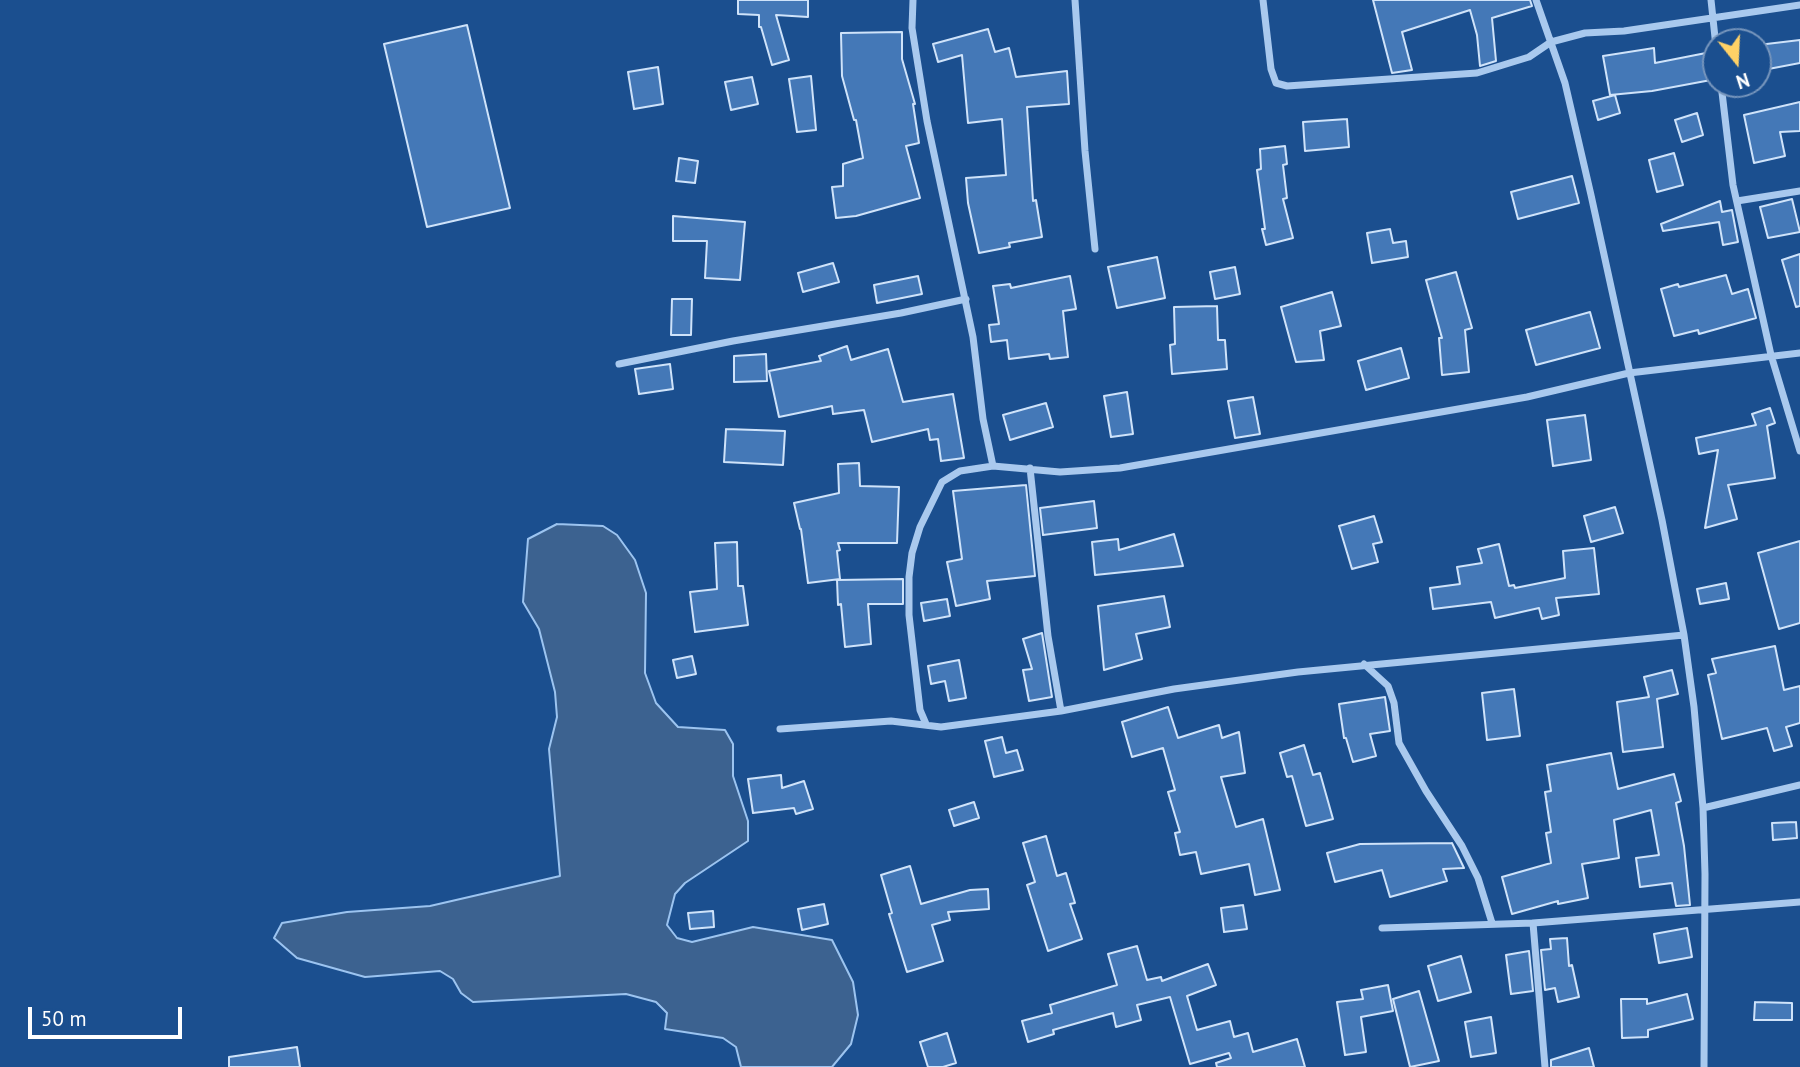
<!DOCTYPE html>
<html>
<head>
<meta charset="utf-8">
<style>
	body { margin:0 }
	#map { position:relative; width:1800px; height:1067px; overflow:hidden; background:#1b4f8f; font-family:"PT Sans",sans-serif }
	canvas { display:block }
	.north { position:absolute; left:1702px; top:28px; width:70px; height:70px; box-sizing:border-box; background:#1b4f8f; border:2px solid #7695bc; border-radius:50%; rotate:162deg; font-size:19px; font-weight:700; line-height:28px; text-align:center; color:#fff }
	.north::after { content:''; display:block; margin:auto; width:24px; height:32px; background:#ffd166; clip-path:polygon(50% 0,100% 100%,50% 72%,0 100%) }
	.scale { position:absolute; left:28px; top:1007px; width:154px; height:32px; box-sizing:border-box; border:4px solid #fff; border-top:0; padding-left:9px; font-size:21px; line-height:24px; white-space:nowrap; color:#fff; -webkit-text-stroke:5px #1b4f8f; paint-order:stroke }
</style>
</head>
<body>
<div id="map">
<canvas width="1800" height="1067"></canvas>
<div class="north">N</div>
<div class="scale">50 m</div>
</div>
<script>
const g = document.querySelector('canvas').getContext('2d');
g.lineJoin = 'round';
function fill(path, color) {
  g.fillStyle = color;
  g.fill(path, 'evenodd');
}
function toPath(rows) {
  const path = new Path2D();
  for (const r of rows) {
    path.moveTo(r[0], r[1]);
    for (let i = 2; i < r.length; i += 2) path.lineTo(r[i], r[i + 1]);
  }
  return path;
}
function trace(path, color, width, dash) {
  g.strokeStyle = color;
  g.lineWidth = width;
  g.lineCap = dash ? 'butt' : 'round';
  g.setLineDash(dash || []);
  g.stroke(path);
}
const water = toPath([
	[557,524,603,526,617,535,635,560,646,593,645,673,656,703,678,727,725,730,733,744,733,776,748,821,748,841,685,883,675,894,667,925,677,938,692,942,753,927,832,940,853,982,858,1015,851,1044,832,1067,741,1067,736,1047,723,1038,665,1029,667,1013,656,1002,626,994,473,1002,461,993,453,979,440,971,365,977,297,958,274,938,282,923,347,912,430,906,560,876,549,749,557,717,555,692,539,629,523,602,528,539,557,524]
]);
fill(water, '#3c6290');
trace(water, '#9cc4f0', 2);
const building = toPath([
	[738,0,808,0,808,17,776,15,789,60,772,65,761,27,759,27,759,15,738,14,738,0],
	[1373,0,1530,0,1532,6,1492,18,1496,61,1480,66,1477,35,1470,10,1402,32,1412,70,1392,73,1373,0],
	[467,25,510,208,427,227,384,44,467,25],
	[988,29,995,52,1009,48,1016,77,1067,71,1069,104,1027,107,1033,201,1036,200,1042,237,1009,243,1010,247,979,253,968,203,966,178,1006,175,1002,119,968,123,962,55,938,62,933,44,988,29],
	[902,32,902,59,915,104,913,104,919,143,906,146,920,198,856,216,836,218,832,187,843,186,843,164,863,158,856,120,854,120,842,76,841,33,902,32],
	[1800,40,1800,63,1758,71,1758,45,1800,40],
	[1654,48,1655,63,1706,53,1711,80,1652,91,1610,95,1603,56,1654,48],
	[658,67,663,104,634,109,628,72,658,67],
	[811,76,816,130,797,132,789,79,811,76],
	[752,77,758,104,731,110,725,82,752,77],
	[1615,95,1620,113,1598,120,1593,101,1615,95],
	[1800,102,1800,131,1780,132,1785,156,1754,163,1744,115,1800,102],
	[1697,113,1703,135,1682,142,1675,120,1697,113],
	[1347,119,1349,147,1305,151,1303,122,1347,119],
	[1285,146,1287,164,1283,165,1287,198,1283,199,1293,238,1266,245,1262,229,1265,229,1257,170,1261,169,1260,149,1285,146],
	[1674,153,1683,185,1657,192,1649,160,1674,153],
	[679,158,698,161,695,183,676,181,679,158],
	[1572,176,1579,203,1518,219,1511,192,1572,176],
	[1792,199,1800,232,1768,238,1760,207,1792,199],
	[1720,201,1722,212,1732,210,1738,242,1723,245,1719,222,1663,231,1661,224,1720,201],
	[673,216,745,222,740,280,705,278,707,241,673,241,673,216],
	[1390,229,1393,243,1406,241,1408,257,1372,263,1367,233,1390,229],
	[1800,254,1800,306,1796,307,1782,260,1800,254],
	[1157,257,1165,298,1117,308,1108,267,1157,257],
	[833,263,839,282,803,292,798,273,833,263],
	[1235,267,1240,294,1215,299,1210,272,1235,267],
	[1456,272,1472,328,1465,330,1469,372,1442,375,1439,338,1442,338,1426,280,1456,272],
	[1726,275,1732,294,1748,289,1756,318,1699,334,1698,330,1674,336,1661,289,1678,284,1679,287,1726,275],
	[918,276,922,294,877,303,874,285,918,276],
	[1070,276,1076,309,1063,311,1068,357,1050,359,1049,354,1009,359,1007,340,991,342,989,325,999,324,993,286,1010,284,1011,288,1070,276],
	[1332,292,1341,326,1320,331,1324,360,1296,362,1281,307,1332,292],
	[672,299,692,299,691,335,671,335,672,299],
	[1217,306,1218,340,1225,340,1227,369,1172,374,1170,345,1175,344,1174,307,1217,306],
	[1590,312,1600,348,1536,365,1526,330,1590,312],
	[847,346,851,360,888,349,903,402,953,394,964,458,941,461,938,439,930,440,928,429,872,442,864,410,833,414,832,406,779,417,769,371,821,361,819,356,847,346],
	[1401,348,1409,378,1366,390,1358,361,1401,348],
	[766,354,767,381,734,382,734,356,766,354],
	[670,364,673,389,639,394,635,369,670,364],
	[1127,392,1133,434,1111,437,1104,396,1127,392],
	[1253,397,1260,434,1235,438,1228,401,1253,397],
	[1046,403,1053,427,1010,440,1003,415,1046,403],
	[1770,408,1775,423,1767,426,1775,478,1728,485,1737,519,1705,528,1718,450,1699,454,1696,438,1756,425,1752,414,1770,408],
	[1585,415,1591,460,1553,466,1547,420,1585,415],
	[726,429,785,431,783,465,724,462,726,429],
	[859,463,860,486,899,487,897,543,838,543,840,550,837,551,840,579,808,583,801,529,800,529,794,503,839,493,838,464,859,463],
	[1026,485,1035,576,987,581,990,599,956,606,947,562,962,559,953,491,1026,485],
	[1094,501,1097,528,1043,535,1040,508,1094,501],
	[1615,507,1623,533,1591,542,1584,516,1615,507],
	[1374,516,1382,542,1373,544,1378,562,1352,569,1339,526,1374,516],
	[1174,534,1183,566,1095,575,1092,542,1118,539,1119,550,1174,534],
	[1800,541,1800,623,1779,629,1758,553,1800,541],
	[737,542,738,586,743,586,748,625,695,632,690,592,717,589,715,543,737,542],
	[1499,544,1509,586,1514,585,1515,588,1565,578,1563,551,1594,548,1599,594,1556,598,1559,615,1542,619,1539,608,1495,618,1491,602,1433,609,1430,588,1460,584,1457,567,1482,563,1478,549,1499,544],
	[903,579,903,604,868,604,871,644,845,647,841,604,838,605,837,580,903,579],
	[1726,583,1729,599,1700,604,1697,589,1726,583],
	[1164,596,1170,627,1136,634,1142,659,1104,670,1098,606,1164,596],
	[947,599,950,616,924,621,921,603,947,599],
	[1042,633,1052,697,1029,701,1023,670,1032,669,1023,639,1042,633],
	[1775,646,1784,690,1800,686,1800,723,1786,727,1792,746,1774,751,1767,728,1722,739,1708,675,1716,673,1712,659,1775,646],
	[692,656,696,674,677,678,673,660,692,656],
	[959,660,966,698,949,701,945,681,931,684,928,666,959,660],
	[1672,670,1678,694,1657,699,1663,747,1623,752,1617,702,1649,697,1644,677,1672,670],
	[1514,689,1520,736,1487,740,1482,693,1514,689],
	[1385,697,1390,731,1370,734,1376,756,1353,762,1346,738,1344,738,1339,704,1385,697],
	[1168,707,1178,738,1219,725,1222,738,1239,732,1245,773,1221,777,1236,827,1263,819,1280,890,1255,895,1249,864,1201,874,1196,852,1180,855,1175,833,1180,832,1168,792,1175,790,1163,748,1132,757,1122,722,1168,707],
	[1002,737,1006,753,1017,750,1023,770,994,777,985,741,1002,737],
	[1304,745,1313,775,1320,773,1333,819,1306,826,1292,776,1287,777,1280,753,1304,745],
	[1611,753,1618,789,1674,774,1681,801,1676,803,1684,846,1690,905,1676,906,1672,883,1640,887,1636,858,1659,855,1651,810,1614,820,1619,858,1582,864,1588,898,1558,904,1558,901,1512,914,1502,877,1551,863,1546,833,1551,832,1545,792,1551,791,1547,765,1611,753],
	[781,775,782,788,804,781,813,809,796,814,794,808,753,813,748,779,781,775],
	[974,802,979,818,954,826,949,810,974,802],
	[1796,822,1797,838,1773,840,1772,823,1796,822],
	[1046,836,1057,876,1066,873,1075,903,1070,904,1082,939,1048,951,1027,885,1035,882,1023,843,1046,836],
	[1452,843,1464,868,1443,869,1447,881,1390,897,1382,870,1335,882,1327,853,1360,844,1452,843],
	[910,866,921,904,970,890,988,889,989,909,948,912,950,920,932,925,943,961,907,972,889,914,892,913,881,875,910,866],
	[824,904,828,924,802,930,798,909,824,904],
	[1243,905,1247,929,1224,932,1221,908,1243,905],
	[713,911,714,927,690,929,688,913,713,911],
	[1687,928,1692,957,1659,963,1654,934,1687,928],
	[1567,938,1569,966,1572,965,1579,997,1558,1002,1555,988,1545,990,1541,950,1551,949,1550,939,1567,938],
	[1137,946,1147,980,1161,977,1162,981,1208,964,1216,985,1187,996,1197,1030,1230,1021,1234,1037,1248,1033,1253,1052,1297,1039,1305,1067,1217,1067,1216,1063,1231,1058,1229,1053,1190,1064,1170,997,1137,1005,1141,1020,1116,1027,1113,1013,1053,1030,1054,1034,1028,1042,1022,1021,1052,1013,1050,1005,1117,985,1108,954,1137,946],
	[1529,951,1533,991,1511,994,1506,955,1529,951],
	[1461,956,1471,992,1438,1001,1428,966,1461,956],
	[1388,985,1393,1011,1361,1017,1366,1052,1345,1055,1337,1002,1363,999,1361,990,1388,985],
	[1419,991,1439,1061,1410,1067,1393,999,1419,991],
	[1687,994,1693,1019,1648,1030,1648,1037,1622,1038,1621,999,1647,999,1647,1004,1687,994],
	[1755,1002,1792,1003,1792,1020,1754,1020,1755,1002],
	[1491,1017,1496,1053,1471,1057,1465,1022,1491,1017],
	[947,1033,956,1063,943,1067,928,1067,920,1042,947,1033],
	[297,1047,300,1067,229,1067,229,1057,297,1047],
	[1589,1048,1594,1067,1551,1067,1551,1060,1589,1048]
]);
fill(building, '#4478b7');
trace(building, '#cfe3fa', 2);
trace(toPath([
	[913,0,912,28,927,121,973,337,983,419,993,466],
	[1075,0,1085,151,1095,249],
	[1263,0,1271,69,1276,83,1287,86,1477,73,1529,57,1551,42,1585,33,1624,31,1800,5],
	[1536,0,1565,83,1591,195,1662,520,1684,635,1694,707,1703,808,1705,874,1704,1067],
	[1711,0,1716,47],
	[1721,84,1733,185,1771,355,1800,451],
	[1737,201,1800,191],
	[619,364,733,341,901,313,966,299],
	[1030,468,1048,636,1061,711],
	[1364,664,1388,686,1394,703,1399,743,1426,791,1462,846,1478,878,1492,923],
	[926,724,920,710,909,615,909,577,912,553,920,527,942,482,960,471,993,466,1060,472,1120,468,1527,397,1629,373,1800,353],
	[780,729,891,721,941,727,1061,711,1174,689,1298,672,1684,635],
	[1703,808,1800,785],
	[1533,923,1545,1067],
	[1382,928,1533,923,1800,902]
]), '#a9c9ee', 7);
</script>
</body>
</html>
